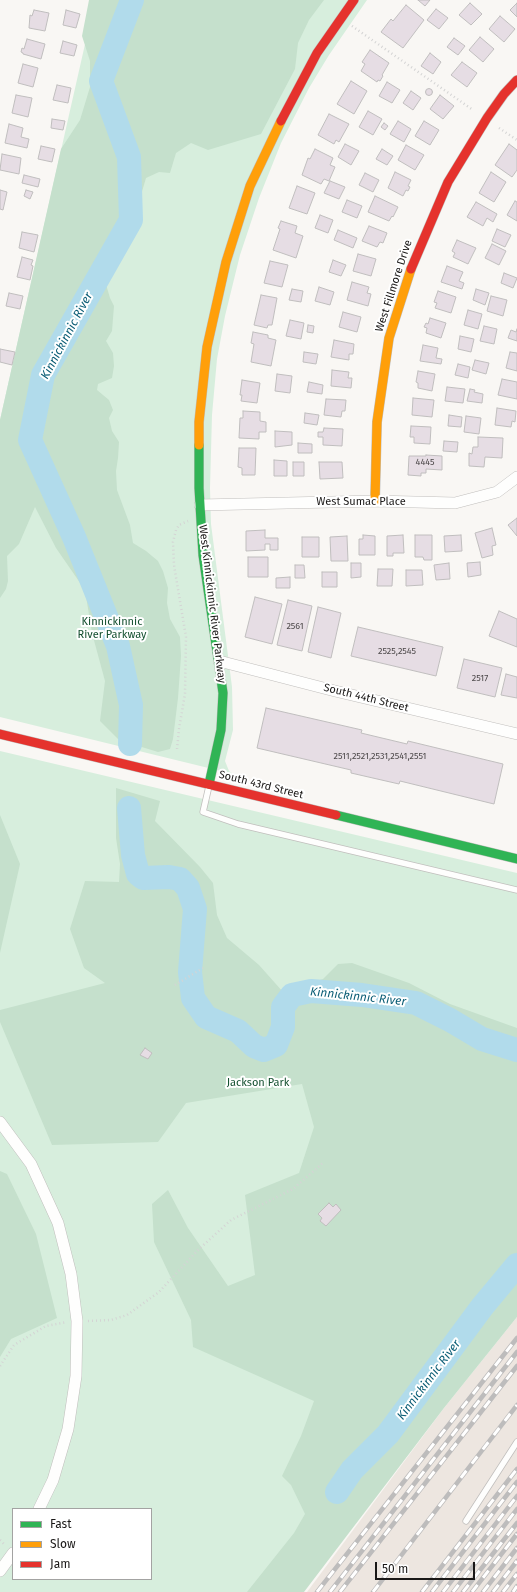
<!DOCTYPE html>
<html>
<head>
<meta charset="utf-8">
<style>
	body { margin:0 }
	#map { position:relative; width:517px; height:1592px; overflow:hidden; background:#f9f7f4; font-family:"Fira Sans",sans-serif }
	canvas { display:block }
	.legend { position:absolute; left:12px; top:1508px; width:140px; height:72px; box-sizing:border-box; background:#fff; border:1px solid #a3a3a2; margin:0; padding:5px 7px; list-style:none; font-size:12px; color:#1a1817 }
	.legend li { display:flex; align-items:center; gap:8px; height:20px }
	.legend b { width:20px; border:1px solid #a3a3a2 }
	.scale { position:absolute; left:375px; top:1562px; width:100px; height:18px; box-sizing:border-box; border:2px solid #1a1817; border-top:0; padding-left:5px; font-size:12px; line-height:14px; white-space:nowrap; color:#1a1817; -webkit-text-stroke:3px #fff; paint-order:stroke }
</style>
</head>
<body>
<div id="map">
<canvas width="517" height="1592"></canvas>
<ul class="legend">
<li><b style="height:5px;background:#30b455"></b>Fast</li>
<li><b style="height:5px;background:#ff9f0a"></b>Slow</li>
<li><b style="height:5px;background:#e5322d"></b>Jam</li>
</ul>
<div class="scale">50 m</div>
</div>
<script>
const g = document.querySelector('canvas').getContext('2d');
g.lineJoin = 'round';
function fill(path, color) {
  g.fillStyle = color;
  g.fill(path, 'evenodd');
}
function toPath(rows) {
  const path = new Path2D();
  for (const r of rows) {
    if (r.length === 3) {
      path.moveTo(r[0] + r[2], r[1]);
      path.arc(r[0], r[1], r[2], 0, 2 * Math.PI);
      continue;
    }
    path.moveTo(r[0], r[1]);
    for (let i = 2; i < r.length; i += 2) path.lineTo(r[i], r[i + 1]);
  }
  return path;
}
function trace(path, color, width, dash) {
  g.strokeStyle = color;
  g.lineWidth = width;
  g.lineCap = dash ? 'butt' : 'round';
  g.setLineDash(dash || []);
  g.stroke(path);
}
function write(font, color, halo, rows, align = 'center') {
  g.font = font + ' "Fira Sans",sans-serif';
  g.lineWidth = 4;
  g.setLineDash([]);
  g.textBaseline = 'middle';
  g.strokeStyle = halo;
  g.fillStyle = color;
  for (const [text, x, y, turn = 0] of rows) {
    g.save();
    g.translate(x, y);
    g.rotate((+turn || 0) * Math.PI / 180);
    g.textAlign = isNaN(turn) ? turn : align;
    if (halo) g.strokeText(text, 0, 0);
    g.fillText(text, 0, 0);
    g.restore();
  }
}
fill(toPath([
	[517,1317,517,1592,307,1592,444,1408]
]), '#ede6e0');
fill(toPath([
	[95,0,367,0,329,55,309,88,281,143,259,198,240,255,225,316,217,359,212,415,210,488,211,524,232,687,233,730,225,761,229,771,233,774,0,717,0,420],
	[0,751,517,873,517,1292,290,1592,0,1592],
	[13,1509,151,1509,151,1579,13,1579]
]), '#d7eedd');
fill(toPath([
	[89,0,324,0,309,20,298,43,295,69,261,134,208,150,191,143,176,153,170,173,159,172,146,178,138,205,124,225,116,258,105,281,110,298,114,306,112,331,106,341,113,353,114,366,112,378,98,384,97,390,109,400,113,410,109,418,112,431,119,442,118,458,116,471,117,490,130,525,133,543,146,551,158,561,163,571,168,588,167,603,170,619,180,637,181,656,178,698,173,739,170,749,158,752,119,740,100,721,105,681,92,633,85,590,56,548,35,507,19,544,7,556,8,581,6,589,0,598,0,420,61,149,80,120,90,87,90,61,82,36],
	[116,788,160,801,155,821,200,867,213,883,217,915,227,938,259,965,283,992,323,979,338,964,352,963,409,983,450,1004,517,1028,517,1317,444,1408,304,1592,247,1592,294,1533,305,1514,291,1485,282,1476,301,1436,314,1401,193,1347,191,1320,154,1242,152,1204,168,1190,188,1228,228,1286,255,1275,245,1195,299,1173,314,1127,302,1084,186,1103,158,1142,52,1145,0,1022,0,1010,105,983,84,968,70,929,85,881,119,882,120,864,116,838],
	[0,815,20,864,0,953],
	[0,1171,7,1174,36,1234,57,1318,11,1339,0,1357]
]), '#c5e0cc');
trace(toPath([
	[130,744,131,705,118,646,74,537,30,440,43,375,131,220,129,157,101,81,132,0],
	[129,808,133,855,138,874,143,878,169,877,180,879,188,888,195,909,190,972,193,998,206,1017,238,1031,254,1046,264,1050,276,1045,283,1027,283,1007,292,995,311,991,362,995,416,1003,450,1020,482,1039,517,1050],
	[337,1492,352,1470,388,1434,482,1307,517,1265]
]), '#b1dbeb', 24);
const building = toPath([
	[418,0,430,0,425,6,418,0],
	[470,3,482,14,471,25,459,15,470,3],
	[517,3,517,17,510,10,517,3],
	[406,5,424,20,403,48,381,32,391,19,393,21,406,5],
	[436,9,448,18,439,29,427,20,436,9],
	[34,10,49,13,45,31,29,28,30,15,32,16,34,10],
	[66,10,80,14,76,28,63,25,66,10],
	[500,16,515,29,504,42,489,29,500,16],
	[480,37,494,49,483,62,469,50,480,37],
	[454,38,465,46,458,55,447,47,454,38],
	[27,39,45,44,41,59,23,54,23,53,21,52,22,48,24,49,27,39],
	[63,41,77,45,74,56,60,53,63,41],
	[370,50,389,63,382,75,383,76,380,81,378,80,377,82,361,71,365,64,362,62,370,50],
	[430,53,441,62,433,74,421,66,430,53],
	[462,62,477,73,467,87,451,75,462,62],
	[23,64,38,68,33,87,18,83,23,64],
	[351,81,367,91,354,114,337,104,351,81],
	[387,82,400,90,392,103,379,96,387,82],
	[57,85,71,88,68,103,53,100,57,85],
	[429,92,3.5],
	[411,91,421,98,413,110,403,103,411,91],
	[16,95,32,98,28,117,12,113,16,95],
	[440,95,454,106,443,119,430,109,440,95],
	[368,111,382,119,373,135,359,127,368,111],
	[329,114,349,124,339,142,336,140,334,144,318,135,329,114],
	[52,119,65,121,63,130,51,128,52,119],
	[398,121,411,129,404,142,390,134,398,121],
	[424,121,439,130,430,145,415,136,424,121],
	[384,123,388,126,385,130,381,127,384,123],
	[9,124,23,128,21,137,29,139,27,148,5,143,9,124],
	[345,144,359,151,351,165,338,157,345,144],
	[509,144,517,150,517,170,512,177,495,165,509,144],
	[406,145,424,155,415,170,398,160,406,145],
	[41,146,55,149,52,162,38,159,41,146],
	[315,149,333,158,330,165,335,167,329,181,324,179,321,184,302,175,308,158,310,159,315,149],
	[382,149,393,156,387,165,376,159,382,149],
	[2,154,21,158,19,174,0,170,2,154],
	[395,172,411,180,408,186,410,187,408,191,406,190,403,196,388,188,395,172],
	[491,172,506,182,494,202,479,193,491,172],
	[365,173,379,180,373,192,359,185,365,173],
	[24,175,40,179,38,187,22,183,24,175],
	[330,181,345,187,339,199,324,193,330,181],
	[297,186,315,193,307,214,289,208,297,186],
	[0,190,7,192,3,210,0,209,0,190],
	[26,190,33,192,30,199,24,196,26,190],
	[375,196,398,207,393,217,392,216,389,221,368,212,375,196],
	[347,200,362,206,357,218,342,212,347,200],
	[515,201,517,202,517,221,507,215,515,201],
	[476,202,497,214,493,222,487,218,483,226,467,217,476,202],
	[320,215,333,220,328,233,315,228,320,215],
	[281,221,297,226,295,233,303,236,296,258,273,250,280,229,278,228,281,221],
	[369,226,387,233,383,243,380,242,377,247,362,241,369,226],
	[497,229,511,235,505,247,492,241,497,229],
	[338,230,357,238,353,248,334,240,338,230],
	[22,232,38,235,34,252,19,248,22,232],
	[457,240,476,248,468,264,453,257,455,253,452,251,457,240],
	[492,244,506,251,499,265,485,258,492,244],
	[358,254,376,259,371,276,353,271,358,254],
	[22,257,33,260,31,265,33,266,30,280,17,277,22,257],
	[333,260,346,265,341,276,329,272,333,260],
	[270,261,288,265,282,287,264,283,270,261],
	[447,266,463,272,459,281,464,283,462,289,441,282,447,266],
	[504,273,517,278,513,288,501,283,504,273],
	[352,282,369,287,367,293,371,294,368,306,347,300,352,282],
	[319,287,334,292,330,305,315,301,319,287],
	[292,289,303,291,301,302,289,300,292,289],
	[476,289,489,293,485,305,473,300,476,289],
	[438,291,456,297,451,313,435,308,437,303,434,302,438,291],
	[9,293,23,296,20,309,6,306,9,293],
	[261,295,277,298,272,325,268,325,267,328,254,325,261,295],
	[491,296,507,300,503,316,487,311,491,296],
	[468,310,482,314,478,329,464,325,468,310],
	[343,312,361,317,357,332,339,327,343,312],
	[430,318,446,323,441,338,426,333,427,328,424,327,426,323,428,324,430,318],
	[290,320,304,323,301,339,286,336,290,320],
	[308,325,314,326,313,333,307,332,308,325],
	[484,326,497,329,494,344,480,341,484,326],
	[517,329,517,341,508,338,511,330,516,332,517,329],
	[253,332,268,335,268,338,276,340,271,366,251,362,254,344,251,343,253,332],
	[460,336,474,339,471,352,458,349,460,336],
	[334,340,354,344,353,354,349,354,349,360,331,357,334,340],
	[423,345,438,348,436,358,442,359,441,364,420,361,423,345],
	[0,349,15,352,12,365,0,362,0,349],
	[304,352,318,354,316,364,303,362,304,352],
	[510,352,517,353,517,371,506,368,510,352],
	[475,360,489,363,486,374,472,370,475,360],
	[458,364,470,367,468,378,455,375,458,364],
	[332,370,349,372,348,378,352,378,351,388,331,386,332,370],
	[418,371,435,374,432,391,418,388,418,383,416,382,418,371],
	[277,374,292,376,290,393,275,391,277,374],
	[502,379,517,382,517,399,498,395,502,379],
	[242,380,260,383,257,403,241,401,242,395,240,395,242,380],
	[309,382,323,385,322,394,307,392,309,382],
	[447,387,465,389,463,403,445,401,447,387],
	[470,389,475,390,474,392,483,394,482,403,467,401,470,389],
	[413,398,434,400,432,417,412,415,413,398],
	[326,399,346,400,345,411,342,411,341,417,324,415,326,399],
	[497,408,516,411,515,422,512,421,511,427,495,425,497,408],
	[243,411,260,412,260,421,266,422,266,432,259,432,259,439,239,438,240,418,243,418,243,411],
	[305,413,319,415,317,425,304,423,305,413],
	[449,415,462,417,461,427,448,426,449,415],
	[466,416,481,418,479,434,464,432,466,416],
	[411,426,431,427,430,444,414,443,414,437,410,437,411,426],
	[324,428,343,429,342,446,323,445,323,437,318,437,318,432,323,432,324,428],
	[275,431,292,432,292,445,275,447,275,431],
	[478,437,503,438,502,458,485,457,484,467,469,466,469,453,472,454,473,447,478,447,478,437],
	[444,441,458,442,457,452,443,451,444,441],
	[298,443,312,444,312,453,298,453,298,443],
	[239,448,256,448,255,475,242,475,242,468,238,467,239,448],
	[426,455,442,456,442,470,426,469,426,473,421,473,421,476,408,475,409,456,426,456,426,455],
	[274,460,287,461,287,476,274,476,274,460],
	[293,462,304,462,304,476,293,476,293,462],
	[319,462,342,462,343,478,320,479,319,462],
	[517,518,517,536,508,525,517,518],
	[492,528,496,545,492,546,493,555,482,558,475,533,492,528],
	[265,530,265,538,278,538,278,550,270,550,270,544,265,544,265,550,246,551,246,531,265,530],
	[363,535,375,536,375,555,359,555,359,539,363,539,363,535],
	[403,535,404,553,393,553,393,556,387,556,387,536,403,535],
	[415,535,432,535,432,560,424,560,423,557,415,557,415,535],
	[461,535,462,551,445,552,444,536,461,535],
	[347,536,348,561,331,561,330,537,347,536],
	[302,537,319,537,319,557,302,557,302,537],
	[248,557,268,557,268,577,248,577,248,557],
	[480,562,481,575,468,577,467,563,480,562],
	[351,563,361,563,361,577,351,578,351,563],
	[449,563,450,579,436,580,434,565,449,563],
	[295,565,304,565,305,578,295,578,295,565],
	[378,569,393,569,392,586,377,586,378,569],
	[406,570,422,570,423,585,406,586,406,570],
	[322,572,337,572,337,587,322,587,322,572],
	[290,577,290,588,276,588,276,578,290,577],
	[255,597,282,604,272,644,245,637,255,597],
	[288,600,312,606,302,651,277,645,288,600],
	[318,607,341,613,331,658,308,652,318,607],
	[499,611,517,619,517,647,489,636,499,611],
	[358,627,443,647,436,676,351,656,358,627],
	[464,659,502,668,495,697,457,688,464,659],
	[506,674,517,677,517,698,501,695,506,674],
	[266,708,362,730,361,733,407,744,408,741,503,764,494,804,400,781,399,784,351,773,351,770,257,748,266,708],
	[145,1048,152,1053,148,1059,140,1055,145,1048],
	[329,1203,333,1207,336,1204,341,1210,326,1226,320,1221,322,1218,318,1214,329,1203]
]);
fill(building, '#e6dde4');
trace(building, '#c0bebe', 1);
const lane = toPath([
	[209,786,203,812,238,824,517,890],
	[466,1521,517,1442]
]);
const street = toPath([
	[200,505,375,501,455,503,497,492,517,477],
	[219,661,335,691,517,734],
	[0,1122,31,1164,58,1223,71,1274,77,1321,76,1376,68,1429,53,1480,39,1509],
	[0,1571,13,1553]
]);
const fast = toPath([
	[199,445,199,488,203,555,223,693,221,730,209,784],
	[336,815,517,859]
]);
const slow = toPath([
	[199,445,199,422,207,347,226,262,250,186,281,121],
	[375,501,377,422,389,338,411,269]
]);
const jam = toPath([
	[281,121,317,53,354,0],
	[411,269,448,182,487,118,504,94,517,80],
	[0,734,336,815]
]);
trace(lane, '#c1bfbd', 7);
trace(street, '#c1bfbd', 12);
trace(fast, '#c1bfbd', 10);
trace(slow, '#c1bfbd', 10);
trace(jam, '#c1bfbd', 10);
trace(toPath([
	[352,26,473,110],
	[499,128,517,140],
	[177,749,179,729,185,694,186,637,174,565,173,542,176,530,179,525,188,521],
	[175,985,203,968],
	[88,1321,111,1320,127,1315,159,1292,198,1250,231,1220,293,1189,324,1162],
	[0,1366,14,1345,46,1326,67,1322],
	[0,1540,5,1545]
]), '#d4d4d4', 2.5, [1, 3]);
trace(lane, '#fefefd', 5.5);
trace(street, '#fefefd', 11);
trace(fast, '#30b455', 9);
trace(slow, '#ff9f0a', 9);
trace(jam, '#e5322d', 9);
const rail = toPath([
	[317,1592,517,1338],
	[330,1592,517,1352],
	[340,1592,517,1366],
	[373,1592,517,1405],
	[422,1592,517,1469],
	[432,1592,517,1482],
	[443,1592,517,1496],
	[453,1592,517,1509],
	[463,1592,517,1523],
	[472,1592,517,1534],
	[483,1592,517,1548],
	[493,1592,517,1561],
	[503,1592,517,1574],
	[513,1592,517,1586]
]);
trace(rail, '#bdbcbc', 4.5);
trace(rail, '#fff', 3, [9]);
write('9px', '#4d494a', null, [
	["4445",425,462],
	["2561",295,626],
	["2525,2545",397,651],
	["2517",480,678],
	["2511,2521,2531,2541,2551",380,756]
]);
write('11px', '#1a1817', '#fff', [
	["West Fillmore Drive",394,286,-72],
	["West Sumac Place",361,502],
	["West Kinnickinnic River Parkway",212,604,83],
	["South 44th Street",366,698,14],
	["South 43rd Street",261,785,14]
]);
write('11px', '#134f2f', '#fff', [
	["Kinnickinnic",112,622],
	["River Parkway",112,635],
	["Jackson Park",258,1083]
]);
write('italic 12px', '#0c5e76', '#fff', [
	["Kinnickinnic River",67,336,-62],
	["Kinnickinnic River",358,997,6],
	["Kinnickinnic River",429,1380,-53]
]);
</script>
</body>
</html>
